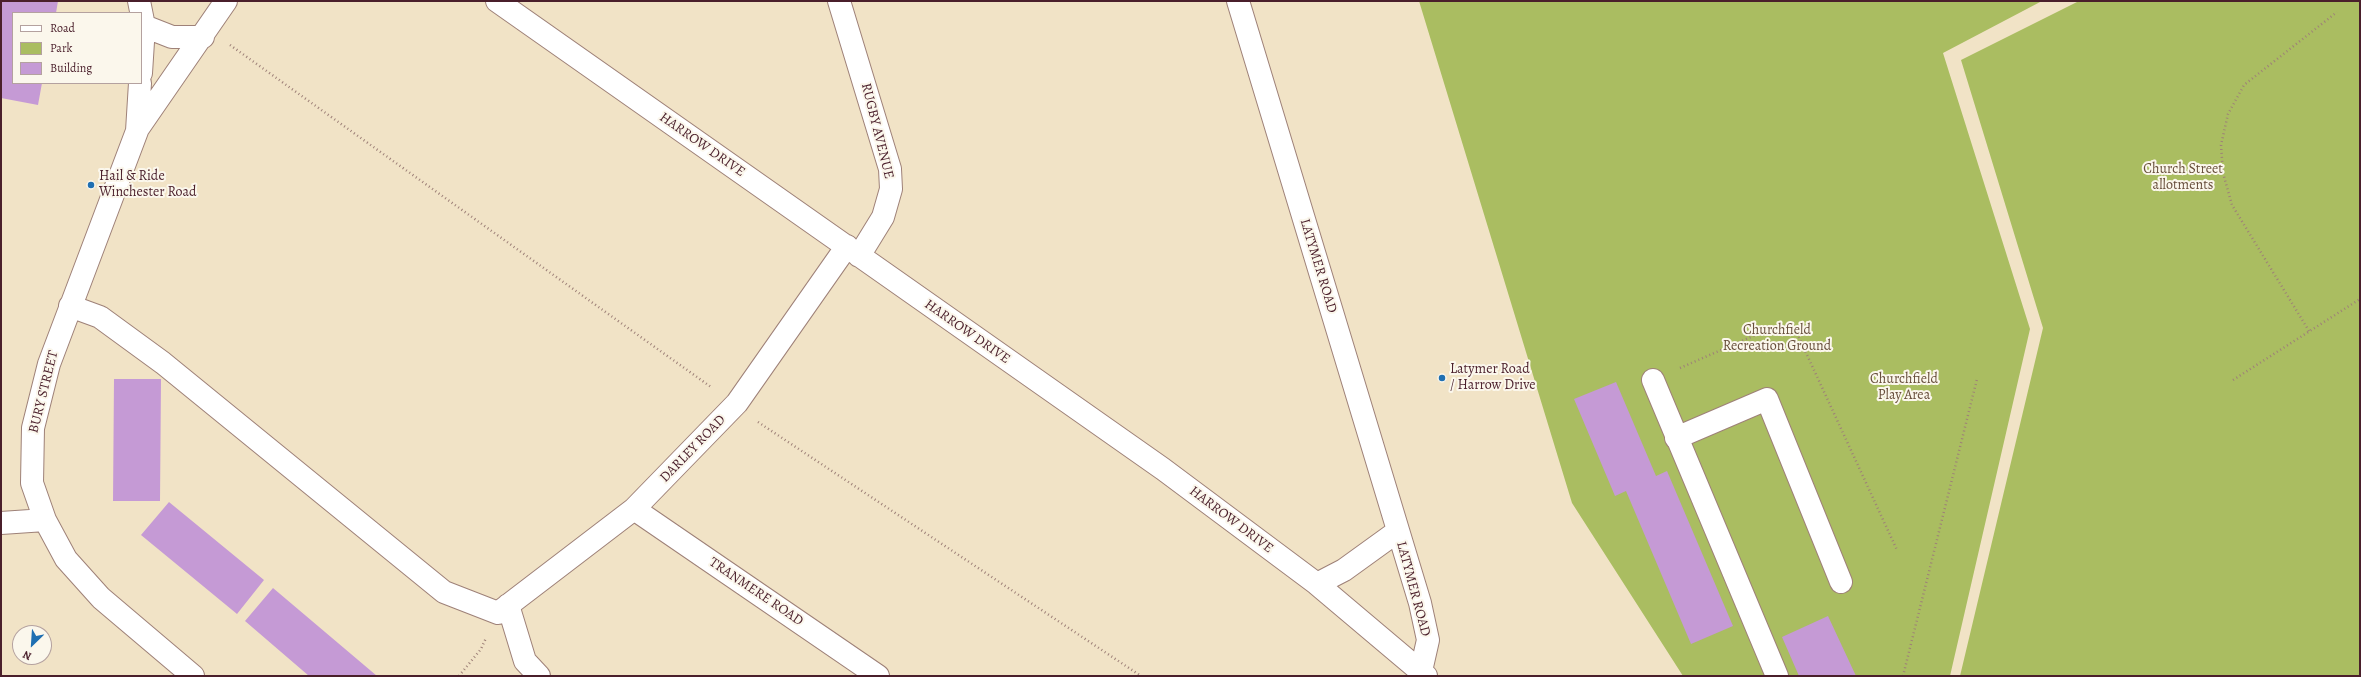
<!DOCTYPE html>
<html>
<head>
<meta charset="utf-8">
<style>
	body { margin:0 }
	#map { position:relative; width:2361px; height:677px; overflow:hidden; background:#f1e3c6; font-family:Alegreya,serif }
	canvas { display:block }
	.frame { position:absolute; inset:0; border:2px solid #4a1f2b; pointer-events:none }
	.legend { position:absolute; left:12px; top:12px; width:130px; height:72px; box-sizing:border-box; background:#fbf7ec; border:1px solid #b4a19f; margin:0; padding:5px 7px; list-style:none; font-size:12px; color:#4a1f2b }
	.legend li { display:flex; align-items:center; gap:8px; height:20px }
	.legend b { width:20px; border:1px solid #b4a19f }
	.north { position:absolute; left:12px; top:625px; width:40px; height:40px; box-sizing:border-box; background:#fbf7ec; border:1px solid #b4a19f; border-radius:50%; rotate:205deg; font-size:11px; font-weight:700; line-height:16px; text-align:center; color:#4a1f2b }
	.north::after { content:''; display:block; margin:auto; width:14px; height:18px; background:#1f6fb2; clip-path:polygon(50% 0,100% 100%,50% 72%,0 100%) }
</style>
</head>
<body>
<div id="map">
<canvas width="2361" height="677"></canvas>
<div class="frame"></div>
<ul class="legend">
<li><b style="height:5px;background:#fff"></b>Road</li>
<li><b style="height:11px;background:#aabd61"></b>Park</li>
<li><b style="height:11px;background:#c59ad5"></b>Building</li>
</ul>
<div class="north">N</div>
</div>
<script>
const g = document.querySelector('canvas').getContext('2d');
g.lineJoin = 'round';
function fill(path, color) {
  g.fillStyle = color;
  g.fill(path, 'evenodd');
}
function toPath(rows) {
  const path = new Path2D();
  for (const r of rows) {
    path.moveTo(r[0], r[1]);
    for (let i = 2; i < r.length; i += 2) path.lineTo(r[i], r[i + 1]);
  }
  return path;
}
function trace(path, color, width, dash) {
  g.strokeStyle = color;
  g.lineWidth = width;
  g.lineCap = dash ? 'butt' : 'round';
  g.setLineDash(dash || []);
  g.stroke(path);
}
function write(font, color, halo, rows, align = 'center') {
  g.font = font + ' Alegreya,serif';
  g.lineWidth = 4;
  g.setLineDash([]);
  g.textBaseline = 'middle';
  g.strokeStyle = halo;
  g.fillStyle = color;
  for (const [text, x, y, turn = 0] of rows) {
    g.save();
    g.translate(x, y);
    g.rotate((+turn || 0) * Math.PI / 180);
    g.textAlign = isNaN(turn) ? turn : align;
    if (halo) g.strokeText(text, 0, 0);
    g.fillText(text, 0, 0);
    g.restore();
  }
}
fill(toPath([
	[1419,1,2042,1,1943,53,2030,329,1950,676,1683,676,1572,503],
	[2079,1,2360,1,2360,676,1960,676,2043,328,1961,60]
]), '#aabd61');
fill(toPath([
	[1,1,58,1,56,13,13,13,13,83,42,83,38,105,1,98],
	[114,379,161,379,160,501,113,501],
	[1616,382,1656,476,1667,471,1733,626,1691,644,1626,491,1615,496,1574,399],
	[169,502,264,580,237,614,141,535],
	[273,588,377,676,309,676,245,621],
	[1828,616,1856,676,1799,676,1782,637]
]), '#c59ad5');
const minor = toPath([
	[139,1,144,26,141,73],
	[497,1,1163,469,1317,584,1426,676],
	[839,1,890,169,891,189,883,217,859,256],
	[1238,1,1420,603,1428,640,1421,671],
	[144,26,172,37,203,37],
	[140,83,137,131,49,364,33,428,32,483,45,520,66,559,101,598,193,676],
	[137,130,226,1],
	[70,306,100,317,163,363,444,592,498,613,634,509,737,403,847,246],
	[1653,380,1777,676],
	[1676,438,1767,399,1841,582],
	[634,509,878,676],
	[1,523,45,520],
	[1317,584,1344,570,1398,531],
	[508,605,525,661,539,676]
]);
trace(minor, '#9e8178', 24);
trace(toPath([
	[230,45,711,387],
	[2309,331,2232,205,2223,173,2221,145,2228,114,2244,85,2337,12],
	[1680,368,1769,329,1783,326,1796,331,1897,550],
	[2233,380,2360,299],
	[758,422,1141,676],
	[459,676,481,649,486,638],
	[1903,676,1977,379]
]), '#9e8178', 2.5, [1, 3]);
trace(minor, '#fff', 22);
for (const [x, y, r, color] of [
	[91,185,4,"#1f6fb2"],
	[1442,378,4,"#1f6fb2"]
]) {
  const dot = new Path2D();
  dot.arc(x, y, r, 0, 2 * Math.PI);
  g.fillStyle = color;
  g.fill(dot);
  trace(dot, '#fbf7ec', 1.5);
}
write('14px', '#4a1f2b', '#fbf7ec', [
	["RUGBY AVENUE",877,131,76],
	["HARROW DRIVE",702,145,35],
	["LATYMER ROAD",1318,266,73],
	["HARROW DRIVE",967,332,35],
	["BURY STREET",44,392,-76],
	["DARLEY ROAD",693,449,-46],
	["HARROW DRIVE",1231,520,37],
	["LATYMER ROAD",1413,589,75],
	["TRANMERE ROAD",756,592,34]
]);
write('14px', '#674e3b', '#fbf7ec', [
	["Church Street",2183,170],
	["allotments",2183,186],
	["Churchfield",1777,331],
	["Recreation Ground",1777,347],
	["Churchfield",1904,380],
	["Play Area",1904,396]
]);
write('14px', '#4a1f2b', '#fbf7ec', [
	["Hail & Ride",99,177],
	["Winchester Road",99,193],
	["Latymer Road",1450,370],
	["/ Harrow Drive",1450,386]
], 'left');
</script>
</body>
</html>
